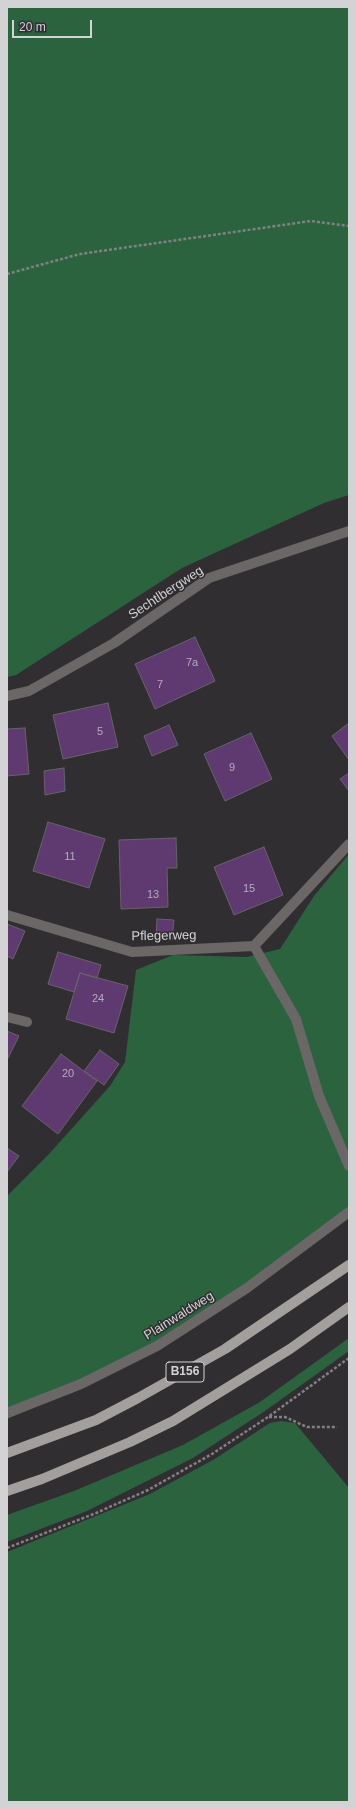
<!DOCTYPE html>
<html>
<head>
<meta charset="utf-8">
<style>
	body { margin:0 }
	#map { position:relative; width:356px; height:1809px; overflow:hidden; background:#312e32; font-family:Helvetica,sans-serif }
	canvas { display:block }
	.frame { position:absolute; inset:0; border:8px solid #d3d2d4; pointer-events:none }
	.scale { position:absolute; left:12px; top:20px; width:80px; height:18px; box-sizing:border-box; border:2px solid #d3d2d4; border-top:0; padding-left:5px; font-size:12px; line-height:14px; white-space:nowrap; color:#d3d2d4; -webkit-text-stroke:3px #312e32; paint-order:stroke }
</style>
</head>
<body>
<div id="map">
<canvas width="356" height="1809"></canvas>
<div class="frame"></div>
<div class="scale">20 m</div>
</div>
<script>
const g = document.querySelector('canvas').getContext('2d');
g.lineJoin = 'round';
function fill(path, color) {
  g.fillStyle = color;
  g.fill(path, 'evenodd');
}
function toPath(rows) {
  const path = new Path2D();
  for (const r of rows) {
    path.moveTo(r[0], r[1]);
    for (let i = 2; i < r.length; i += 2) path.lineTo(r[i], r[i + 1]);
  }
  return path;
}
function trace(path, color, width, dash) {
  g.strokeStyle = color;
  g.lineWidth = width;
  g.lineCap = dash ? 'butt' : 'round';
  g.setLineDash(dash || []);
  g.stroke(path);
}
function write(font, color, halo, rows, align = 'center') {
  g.font = font + ' Helvetica,sans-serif';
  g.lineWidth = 3;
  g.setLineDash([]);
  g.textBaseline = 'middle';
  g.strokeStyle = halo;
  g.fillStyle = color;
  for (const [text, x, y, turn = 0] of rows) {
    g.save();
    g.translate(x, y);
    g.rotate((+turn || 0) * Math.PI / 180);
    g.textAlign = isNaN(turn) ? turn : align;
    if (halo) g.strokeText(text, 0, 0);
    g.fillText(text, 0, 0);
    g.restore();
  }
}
fill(toPath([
	[7,7,349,7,349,495,324,503,182,568,16,675,7,677],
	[349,854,348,1209,254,1279,161,1340,33,1408,7,1419,7,1196,49,1154,110,1086,125,1062,136,970,173,955,247,957,280,949,314,896],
	[349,1338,349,1351,265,1411,193,1458,87,1511,7,1542,7,1515,74,1491,183,1445,260,1402],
	[281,1421,295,1423,349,1488,349,1802,7,1802,7,1552,150,1494,213,1460,270,1423]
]), '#2b633f');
const building = toPath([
	[195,637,215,681,155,709,135,664,195,637],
	[108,703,118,747,63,759,53,715,108,703],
	[349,723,349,760,332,736,349,723],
	[169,725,178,745,152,756,144,736,169,725],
	[25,728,29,774,7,776,7,729,25,728],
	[251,733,272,779,225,801,204,754,251,733],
	[64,768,65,791,45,795,44,771,64,768],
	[349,773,349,791,340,779,349,773],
	[48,822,105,839,89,888,33,871,48,822],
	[176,838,177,868,167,868,168,907,121,909,119,840,176,838],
	[264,847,283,895,234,915,214,867,264,847],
	[157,919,174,920,172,940,156,939,157,919],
	[7,924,25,931,13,959,7,956,7,924],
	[58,952,101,965,97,978,80,973,74,992,48,984,58,952],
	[80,973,128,986,114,1033,66,1019,80,973],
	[7,1031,19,1036,7,1060,7,1031],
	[100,1050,119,1064,104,1085,84,1071,100,1050],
	[61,1054,97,1081,58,1134,22,1106,61,1054],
	[7,1148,19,1156,7,1172,7,1148]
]);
fill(building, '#5e3a71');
trace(building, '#666468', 1);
trace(toPath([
	[7,274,80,254,311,221,349,226],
	[269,1417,285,1417,307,1427,337,1427],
	[7,1548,96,1513,148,1490,212,1454,268,1417,349,1358]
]), '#828083', 2.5, [3, 2]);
trace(toPath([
	[7,696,29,691,114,643,209,578,349,531],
	[7,915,132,952,254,946,296,1019,319,1096,349,1166],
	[254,946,349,844],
	[7,1017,27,1022],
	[7,1413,81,1384,157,1346,247,1288,349,1212]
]), '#6a6766', 10);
trace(toPath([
	[7,1453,96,1420,138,1398,225,1349,349,1265],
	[7,1491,42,1479,130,1442,173,1421,290,1349,349,1307]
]), '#a39f9c', 10);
write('11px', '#b6acbb', null, [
	["7a",192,663],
	["7",160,685],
	["5",100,732],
	["9",232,768],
	["11",70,857],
	["15",249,889],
	["13",153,895],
	["24",98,999],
	["20",68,1074]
]);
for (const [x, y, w] of [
	[185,1372,38]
]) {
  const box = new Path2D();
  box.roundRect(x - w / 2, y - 10, w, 20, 3);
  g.fillStyle = '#312e32';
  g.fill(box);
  trace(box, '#d3d2d4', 1);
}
write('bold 12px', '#d3d2d4', null, [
	["B156",185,1372]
]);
write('13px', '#d3d2d4', '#312e32', [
	["Sechtlbergweg",166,593,-33],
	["Pflegerweg",164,936,-1],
	["Plainwaldweg",179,1316,-32]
]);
</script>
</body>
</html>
